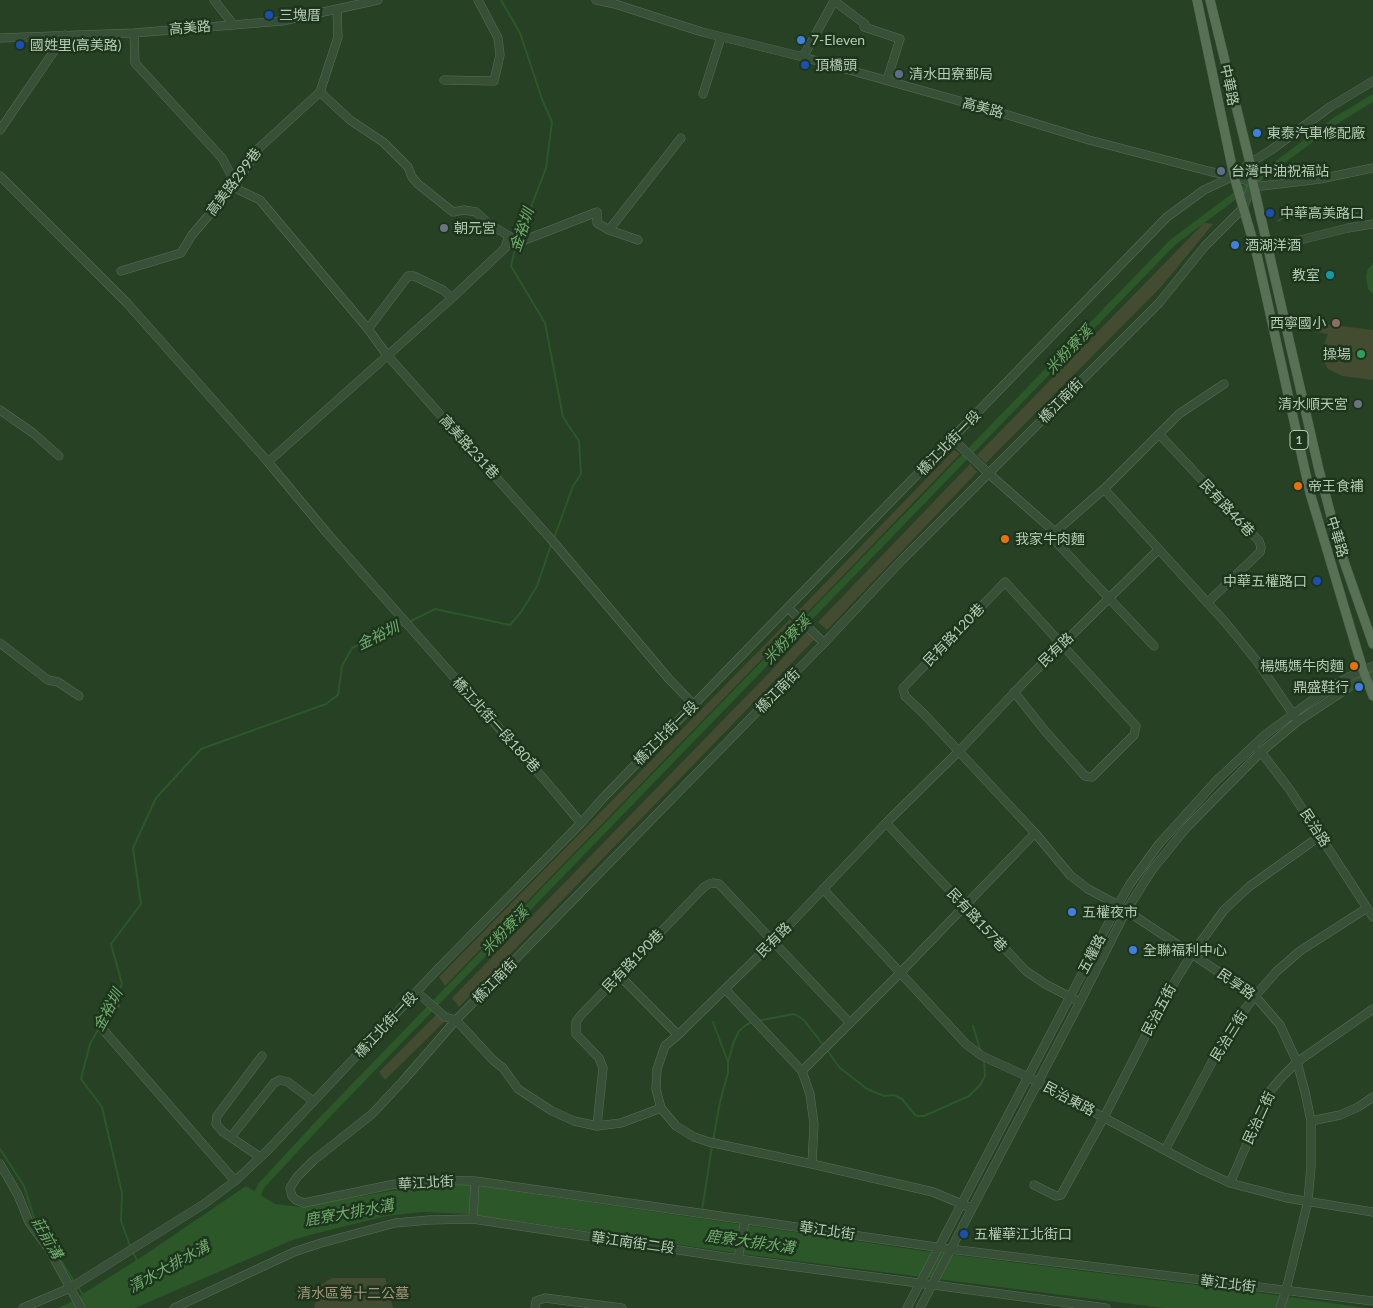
<!DOCTYPE html>
<html>
<head>
<meta charset="utf-8">
<style>
	body { margin:0 }
	canvas { display:block; background:#264124 }
</style>
</head>
<body>
<canvas width="1373" height="1308"></canvas>
<script>
const g = document.querySelector('canvas').getContext('2d');
g.lineJoin = 'round';
function fill(path, color) {
  g.fillStyle = color;
  g.fill(path, 'evenodd');
}
function toPath(rows) {
  const path = new Path2D();
  for (const r of rows) {
    path.moveTo(r[0], r[1]);
    for (let i = 2; i < r.length; i += 2) path.lineTo(r[i], r[i + 1]);
  }
  return path;
}
function trace(path, color, width, dash) {
  g.strokeStyle = color;
  g.lineWidth = width;
  g.lineCap = dash ? 'butt' : 'round';
  g.setLineDash(dash || []);
  g.stroke(path);
}
function write(font, color, halo, rows, align = 'center') {
  g.font = font + ' Lato,"Noto Sans TC",sans-serif';
  g.lineWidth = 5;
  g.setLineDash([]);
  g.textBaseline = 'middle';
  g.strokeStyle = halo;
  g.fillStyle = color;
  for (const [text, x, y, turn = 0] of rows) {
    g.save();
    g.translate(x, y);
    g.rotate((+turn || 0) * Math.PI / 180);
    g.textAlign = isNaN(turn) ? turn : align;
    if (halo) g.strokeText(text, 0, 0);
    g.fillText(text, 0, 0);
    g.restore();
  }
}
fill(toPath([
	[1204,223,1213,224,1161,287,986,463,977,455],
	[1317,323,1373,330,1373,380,1342,376,1328,369,1323,360,1322,350,1328,334,1316,332],
	[954,450,960,454,805,615,799,610],
	[970,464,977,472,827,630,818,622],
	[790,619,795,625,445,986,439,977],
	[808,630,817,637,459,1007,452,998,768,674],
	[441,1010,448,1018,385,1080,379,1072],
	[332,1278,385,1278,393,1308,314,1308,320,1285]
]), '#434b30');
fill(toPath([
	[1373,263,1373,295,1368,289,1366,276,1368,269],
	[464,1184,924,1251,1268,1294,1367,1308,1163,1308,743,1254,469,1214,422,1212,387,1216,313,1234,290,1241,135,1308,57,1308,67,1304,146,1254,246,1186,275,1204,300,1207,402,1189]
]), '#2b5729');
trace(toPath([
	[501,0,520,33,542,99,552,122,546,168,518,241],
	[1278,221,1287,215,1305,210,1326,213,1360,213],
	[516,245,511,266,545,323,563,417,579,441,581,474,573,486,554,538],
	[409,622,435,609,510,625,521,612,537,586,551,545],
	[113,1002,122,984,111,944,141,904,133,848,156,798,201,749,326,704,338,695,342,666,352,648,404,624],
	[757,1021,794,1014,804,1020,824,1046],
	[713,1022,728,1062],
	[973,1026,981,1052],
	[99,1028,90,1044,81,1079,102,1107,122,1193,121,1221,130,1246],
	[827,1050,840,1068,867,1089,884,1096,894,1095,902,1099,915,1115,918,1116,924,1116,969,1096,980,1085,985,1076,984,1059],
	[713,1141,720,1102,728,1073,728,1062,734,1041,739,1031,746,1025,752,1022],
	[0,1149,24,1186,36,1224,50,1243,75,1283],
	[702,1210,712,1146],
	[132,1251,138,1262],
	[78,1287,83,1295]
]), '#2b5729', 2);
trace(toPath([
	[255,1200,261,1186,323,1119,1173,242,1335,121,1373,98]
]), '#2b5729', 7);
const minor = toPath([
	[214,0,233,24],
	[596,0,615,4,702,32,803,57,995,111,1089,140,1212,172,1234,176,1262,186,1320,179,1373,168],
	[134,33,135,63,222,158,239,190,260,200,368,329,387,355,550,538,669,679,694,705],
	[0,38,134,33,282,21,378,0],
	[803,57,834,1,865,24,864,27,900,39,887,80],
	[444,80,494,81,500,55,498,38,478,0],
	[320,92,350,120,383,142,408,167,412,177,418,184,453,212,464,210,476,212,489,224,509,236,517,243,597,212,597,223,609,230,638,240],
	[703,94,721,37],
	[0,130,65,35],
	[0,176,127,303,268,462,327,533,543,778,581,823],
	[1253,183,1243,208,1205,246,1159,303,902,560,824,643,456,1020,403,1081,372,1114,314,1160,297,1177,290,1188,292,1196,296,1200,304,1203,390,1185,424,1180,475,1181,950,1249,1373,1301],
	[609,230,681,138],
	[1268,248,1348,228,1373,224],
	[121,271,181,253,192,235,237,182,259,148,320,92,338,37,337,10],
	[368,329,408,276,414,276,443,290,452,298],
	[0,410,33,433,59,456],
	[1159,434,1259,541,1261,547,1260,552,1207,603],
	[951,441,958,444,988,473,1055,532],
	[268,462,452,298,505,248,509,236],
	[1104,489,1225,622,1256,660,1295,717],
	[1055,532,1104,489,1179,414,1224,384],
	[1055,532,1057,543,1154,646],
	[788,608,824,643],
	[0,643,39,673,48,680,58,682,79,696],
	[1014,692,1046,732,1085,776,1092,777,1134,735,1136,726,1005,582,903,688,905,696,924,714,1035,833,1070,875,1088,889,1118,905,1255,996,1280,1025,1297,1062,1305,1092,1311,1121,1311,1166,1308,1201,1286,1290,1280,1308],
	[1258,751,1261,752,1290,790,1373,917],
	[886,823,1026,971,1045,984,1074,999],
	[823,889,966,1044,982,1056,1028,1077,1200,1169,1230,1183,1287,1198,1373,1212],
	[620,976,678,1035],
	[725,989,802,1071,810,1094,814,1124,812,1164],
	[417,992,445,1017,456,1020,493,1060,503,1068,518,1089,552,1111,574,1121,597,1126,621,1123,661,1108],
	[115,1005,100,1026,235,1181],
	[802,1071,901,972,1035,833],
	[1311,1121,1340,1115,1358,1107,1373,1097],
	[597,1126,603,1068,599,1058,576,1034,576,1022,581,1015,704,887,709,884,713,883,719,884,850,1023],
	[231,1137,274,1083,280,1080,288,1082,313,1101],
	[1165,1150,1228,1032,1255,996,1277,971,1300,951,1367,908],
	[260,1157,223,1132,216,1124,217,1116,262,1056],
	[0,1164,18,1195,29,1222,49,1249,81,1308],
	[1230,1183,1263,1107,1271,1090,1281,1078,1297,1062,1373,1009],
	[1034,1185,1056,1196,1061,1195,1104,1117,1166,996,1192,954,1224,910,1250,886,1320,836],
	[971,1208,933,1192,812,1164,709,1142,694,1137,676,1126,661,1108,656,1089,657,1069,665,1046,678,1035,774,941,886,823,959,751,1028,678,1158,550],
	[473,1219,475,1181],
	[738,1259,745,1220],
	[23,1308,70,1288,204,1204,235,1181,268,1150,434,973,581,823,604,797,1167,217,1204,190,1234,176,1250,163,1271,150,1330,107,1373,81],
	[174,1308,294,1252,321,1243,395,1223,429,1220,473,1219,738,1259,1106,1308],
	[535,1308,536,1301,545,1298,622,1308],
	[907,1308,1118,905,1130,884,1159,844,1216,781,1266,734,1319,695,1346,678,1373,666],
	[920,1308,1080,1002,1126,911,1152,870,1187,827,1261,752,1298,721,1351,686,1373,676]
]);
const major = toPath([
	[1197,0,1234,176,1257,255,1310,493,1363,670,1373,696],
	[1210,0,1250,163,1253,183,1319,470,1340,550,1373,644]
]);
trace(minor, '#576e56', 9);
trace(major, '#455c44', 10);
trace(minor, '#395038', 8);
trace(major, '#587056', 9);
for (const [x, y, r, color] of [
	[269,15,5,"#1a4fb4"],
	[801,40,5,"#3f7fe0"],
	[20,45,5,"#1a4fb4"],
	[805,65,5,"#1a4fb4"],
	[899,74,5,"#5c6f8a"],
	[1257,133,5,"#3f7fe0"],
	[1221,171,5,"#5c6f8a"],
	[1270,213,5,"#1a4fb4"],
	[444,228,5,"#6b7280"],
	[1235,245,5,"#3f7fe0"],
	[1330,275,5,"#0f9aa8"],
	[1336,323,5,"#8d6e63"],
	[1361,354,5,"#2e9e5b"],
	[1358,404,5,"#6b7280"],
	[1298,486,5,"#e8710a"],
	[1005,539,5,"#e8710a"],
	[1317,581,5,"#1a4fb4"],
	[1354,666,5,"#e8710a"],
	[1359,687,5,"#3f7fe0"],
	[1072,912,5,"#3f7fe0"],
	[1133,950,5,"#3f7fe0"],
	[964,1234,5,"#1a4fb4"]
]) {
  const dot = new Path2D();
  dot.arc(x, y, r, 0, 2 * Math.PI);
  g.fillStyle = color;
  g.fill(dot);
  trace(dot, '#1e351d', 2);
}
for (const [x, y, w] of [
	[1299,440,18]
]) {
  const box = new Path2D();
  box.roundRect(x - w / 2, y - 9.5, w, 19, 4);
  g.fillStyle = '#1e351d';
  g.fill(box);
  trace(box, '#b5cbb4', 1);
}
write('bold 12px', '#b5cbb4', null, [
	["1",1299,440]
]);
write('14px', '#b5cbb4', '#1e351d', [
	["三塊厝",279,15],
	["7-Eleven",811,40],
	["國姓里(高美路)",30,45],
	["頂橋頭",815,65],
	["清水田寮郵局",909,74],
	["東泰汽車修配廠",1267,133],
	["台灣中油祝福站",1231,171],
	["中華高美路口",1280,213],
	["朝元宮",454,228],
	["酒湖洋酒",1245,245],
	["教室",1320,275,"right"],
	["西寧國小",1326,323,"right"],
	["操場",1351,354,"right"],
	["清水順天宮",1348,404,"right"],
	["帝王食補",1308,486],
	["我家牛肉麵",1015,539],
	["中華五權路口",1307,581,"right"],
	["楊媽媽牛肉麵",1344,666,"right"],
	["鼎盛鞋行",1349,687,"right"],
	["五權夜市",1082,912],
	["全聯福利中心",1143,950],
	["五權華江北街口",974,1234]
], 'left');
write('14px', '#b5cbb4', '#1e351d', [
	["高美路",190,28,-5],
	["中華路",1229,85,78],
	["高美路",983,108,15],
	["高美路299巷",234,182,-53],
	["橋江南街",1061,401,-45],
	["橋江北街一段",949,443,-46],
	["高美路231巷",469,447,48],
	["民有路46巷",1227,508,47],
	["中華路",1337,537,73],
	["民有路120巷",954,635,-46],
	["民有路",1056,650,-44],
	["橋江南街",778,691,-45],
	["橋江北街一段180巷",496,725,48],
	["橋江北街一段",666,733,-45],
	["民治路",1315,828,57],
	["民有路157巷",977,920,47],
	["民有路",774,940,-45],
	["五權路",1092,954,-62],
	["民有路190巷",633,961,-46],
	["橋江南街",495,981,-45],
	["民享路",1236,984,35],
	["民治五街",1159,1010,-62],
	["橋江北街一段",386,1025,-47],
	["民治三街",1229,1036,-58],
	["民治東路",1069,1099,28],
	["民治二街",1259,1118,-65],
	["華江北街",426,1183,-3],
	["華江北街",827,1231,8],
	["華江南街二段",633,1243,8],
	["華江北街",1228,1284,7]
]);
write('14px', '#a79479', '#1e351d', [
	["清水區第十二公墓",353,1293]
]);
write('italic 15px', '#70ab6c', '#1e351d', [
	["金裕圳",522,230,-71],
	["米粉寮溪",1069,350,-46],
	["金裕圳",378,636,-26],
	["米粉寮溪",787,640,-46],
	["米粉寮溪",505,931,-46],
	["金裕圳",108,1010,-62],
	["鹿寮大排水溝",349,1213,-10],
	["莊前溝",47,1238,60],
	["鹿寮大排水溝",750,1242,8],
	["清水大排水溝",169,1267,-29]
]);
</script>
</body>
</html>
